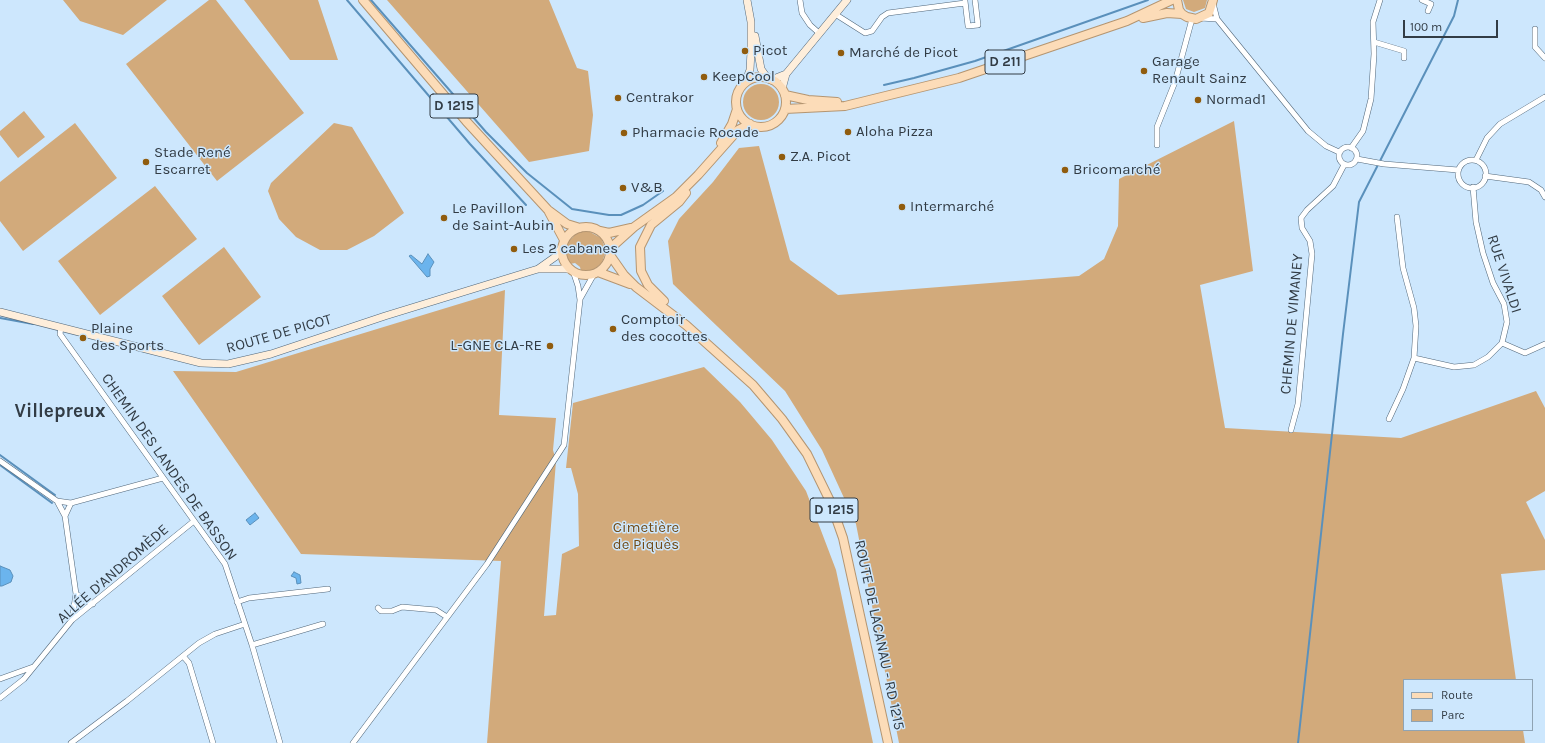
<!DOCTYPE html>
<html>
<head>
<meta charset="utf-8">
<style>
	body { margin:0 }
	#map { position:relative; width:1545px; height:743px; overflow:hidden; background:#cde7fd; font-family:Karla,sans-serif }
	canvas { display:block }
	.legend { position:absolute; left:1403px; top:679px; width:130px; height:52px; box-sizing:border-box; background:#cde7fd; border:1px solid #8fa3b3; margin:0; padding:5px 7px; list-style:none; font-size:12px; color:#323c45 }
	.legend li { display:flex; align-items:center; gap:8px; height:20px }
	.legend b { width:20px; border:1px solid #8fa3b3 }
	.scale { position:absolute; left:1403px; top:20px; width:95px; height:18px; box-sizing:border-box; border:2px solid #323c45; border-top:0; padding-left:5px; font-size:12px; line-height:14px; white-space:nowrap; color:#323c45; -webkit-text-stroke:3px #cde7fd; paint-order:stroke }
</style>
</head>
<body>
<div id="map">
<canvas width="1545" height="743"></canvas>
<ul class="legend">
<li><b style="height:5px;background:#fcdcb8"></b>Route</li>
<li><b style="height:11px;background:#d2aa7b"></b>Parc</li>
</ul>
<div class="scale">100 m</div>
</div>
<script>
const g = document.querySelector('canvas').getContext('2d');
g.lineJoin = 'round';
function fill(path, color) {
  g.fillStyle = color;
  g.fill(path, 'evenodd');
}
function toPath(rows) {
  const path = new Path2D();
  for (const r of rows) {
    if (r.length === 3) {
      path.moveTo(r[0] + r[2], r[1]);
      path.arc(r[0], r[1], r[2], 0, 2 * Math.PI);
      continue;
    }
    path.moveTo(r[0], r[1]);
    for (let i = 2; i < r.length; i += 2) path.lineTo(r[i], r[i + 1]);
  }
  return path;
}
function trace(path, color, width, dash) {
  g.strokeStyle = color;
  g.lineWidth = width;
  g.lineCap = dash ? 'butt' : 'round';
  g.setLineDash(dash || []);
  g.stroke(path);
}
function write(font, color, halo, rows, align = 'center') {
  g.font = font + ' Karla,sans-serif';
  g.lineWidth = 3;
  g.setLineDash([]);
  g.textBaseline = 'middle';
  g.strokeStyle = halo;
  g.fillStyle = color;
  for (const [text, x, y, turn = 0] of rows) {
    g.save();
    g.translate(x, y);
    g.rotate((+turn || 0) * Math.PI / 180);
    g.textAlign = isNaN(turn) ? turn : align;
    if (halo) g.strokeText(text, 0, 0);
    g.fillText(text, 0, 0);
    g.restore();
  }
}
fill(toPath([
	[63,0,167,0,123,35,80,21],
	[209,0,216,0,304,113,217,181,126,64],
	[244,0,318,0,338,60,290,60],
	[387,0,549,0,577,68,588,71,593,115,589,151,529,162],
	[1183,0,1207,0,1205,8,1194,12,1186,9],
	[761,102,18],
	[24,111,45,137,18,158,0,135,0,131],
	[1234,121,1253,271,1200,285,1225,428,1401,438,1536,391,1545,408,1545,491,1526,502,1545,540,1545,570,1501,574,1516,680,1404,680,1404,730,1523,730,1525,743,899,743,856,524,822,450,785,391,673,284,668,241,679,219,713,182,739,148,759,146,790,260,838,295,1079,276,1104,259,1118,226,1119,179],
	[75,123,117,178,23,251,0,221,0,182],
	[334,123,352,127,404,213,374,236,347,250,320,250,296,237,279,219,268,191,271,183],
	[155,186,197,239,100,315,58,261],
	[583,231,590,232,601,238,606,250,602,263,592,271,581,271,580,267,575,263,570,264,566,255,568,242,577,233],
	[224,247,261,297,199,345,162,296],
	[505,290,499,415,556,418,553,450,556,461,544,616,556,615,562,554,579,546,578,494,571,468,566,468,573,403,704,367,740,402,772,440,806,491,836,570,873,743,487,743,501,561,301,554,173,371,236,372]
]), '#d2aa7b');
const water = toPath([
	[428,254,434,262,430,269,430,276,427,277,409,256,411,255,422,264,428,254],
	[255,513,259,518,250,525,246,520,255,513],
	[0,566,10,570,13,576,11,582,2,586,0,586,0,566],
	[294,572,300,575,301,583,297,584,296,578,291,576,294,572]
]);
fill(water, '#6bb4ed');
trace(water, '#5a90bb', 1);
trace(toPath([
	[347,0,470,144,526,205],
	[371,0,486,132,527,173,572,209,609,215,621,215,643,205,663,191],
	[884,85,914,78,975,61,1148,0],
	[0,318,33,324],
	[0,455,55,495],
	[0,465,52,503],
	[1298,743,1343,334,1359,202,1454,16,1458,0]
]), '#5a90bb', 2);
const street = toPath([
	[800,0,802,13,810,25,819,33],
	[1422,0,1431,4,1428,11],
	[965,1,968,26,978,25,975,0],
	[1213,3,1217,19,1308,131,1326,146,1339,152],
	[835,14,865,33,872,31,882,17,888,13,965,3],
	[1200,18,1217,19],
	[1535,29,1535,47,1545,58],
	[1374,42,1404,51,1404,58],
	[1157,145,1157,127,1175,82,1192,19],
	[1348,156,9],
	[1351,148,1363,131,1371,99,1374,54,1373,22,1380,0],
	[1357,159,1384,164,1458,170],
	[1476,160,1487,138,1500,124,1545,97],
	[1472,174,14],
	[1485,176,1529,182,1541,190,1545,197],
	[580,299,594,274],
	[61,327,60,334,225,564,252,645,280,743],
	[1502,343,1525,353,1545,344],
	[1414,358,1454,367,1474,365,1488,357,1502,343,1507,322,1504,304,1493,283,1483,253,1476,222,1473,187],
	[1389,419,1403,389,1414,358,1416,326,1414,308,1403,268,1397,217],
	[1291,430,1298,404,1312,254,1310,241,1302,228,1301,218,1307,210,1333,186,1344,165],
	[0,461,57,501,65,516,76,594,72,620],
	[57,501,71,503,163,478],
	[65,516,71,503],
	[76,594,93,604],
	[237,602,249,598,328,589],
	[378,608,381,611,392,611,402,607,436,610,447,617],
	[252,645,323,624],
	[183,656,189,663,213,743],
	[0,679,33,667],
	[0,698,24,679,72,620,194,521],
	[71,743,127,701,199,643,215,634,245,624],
	[353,743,487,564,564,445,580,300,578,286,573,271]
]);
const secondary = toPath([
	[755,36,761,69,768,79],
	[771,80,786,74],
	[745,83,750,70,751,51,751,22,747,0],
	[782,89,786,74,847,0],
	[538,269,555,257,562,247],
	[0,312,201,363,228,364,271,354,385,316,538,269,570,269]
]);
const primary = toPath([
	[363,0,466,121,548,210,567,224,580,228],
	[1177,0,1179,10,1182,14,1187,17,1196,19,1209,13,1213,0],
	[1143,18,1167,13,1182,14],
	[761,102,25],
	[785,95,808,100,837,102],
	[785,109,845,106,959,78,1127,21,1172,0],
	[721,143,732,124,737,109],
	[549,212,564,240],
	[586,251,24],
	[600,231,609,233,631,228],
	[610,252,614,245,634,227,676,197,698,175,738,130,750,124],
	[610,255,624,275,636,287,686,325,753,385,782,419,807,454,830,501,843,538,888,743],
	[598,272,630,284],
	[664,301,648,285,641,271,640,247,651,225,679,202,686,193]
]);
trace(street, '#51677a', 6);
trace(secondary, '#51677a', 8);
trace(primary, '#b49571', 10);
trace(street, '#fff', 5);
trace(secondary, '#feeedb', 7);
trace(primary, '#fcdcb8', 8);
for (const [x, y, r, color] of [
	[745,51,4,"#905c0e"],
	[841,53,4,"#905c0e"],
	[1144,71,4,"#905c0e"],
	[704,77,4,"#905c0e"],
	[618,98,4,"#905c0e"],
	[1198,100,4,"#905c0e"],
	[848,132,4,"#905c0e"],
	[624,133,4,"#905c0e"],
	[782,157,4,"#905c0e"],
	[146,162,4,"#905c0e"],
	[1065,170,4,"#905c0e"],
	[623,188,4,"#905c0e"],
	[902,207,4,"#905c0e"],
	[444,218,4,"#905c0e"],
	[514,249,4,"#905c0e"],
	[613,329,4,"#905c0e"],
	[83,338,4,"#905c0e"],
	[550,346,4,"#905c0e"]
]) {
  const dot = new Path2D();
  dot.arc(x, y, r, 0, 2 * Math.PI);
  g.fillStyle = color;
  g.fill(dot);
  trace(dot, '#cde7fd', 1.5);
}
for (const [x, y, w] of [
	[1005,62,40],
	[454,106,48],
	[834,510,48]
]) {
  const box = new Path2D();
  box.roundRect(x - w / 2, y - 12, w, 24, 3);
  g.fillStyle = '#cde7fd';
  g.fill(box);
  trace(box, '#323c45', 1);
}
write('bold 14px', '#323c45', null, [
	["D 211",1005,62],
	["D 1215",454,106],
	["D 1215",834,510]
]);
write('15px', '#323c45', '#cde7fd', [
	["Picot",753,51],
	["Marché de Picot",849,53],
	["Garage",1152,62],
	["Renault Sainz",1152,79],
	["KeepCool",712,77],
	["Centrakor",626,98],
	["Normad1",1206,100],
	["Aloha Pizza",856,132],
	["Pharmacie Rocade",632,133],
	["Stade René",154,153],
	["Escarret",154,170],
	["Z.A. Picot",790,157],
	["Bricomarché",1073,170],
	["V&B",631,188],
	["Intermarché",910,207],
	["Le Pavillon",452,209],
	["de Saint-Aubin",452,226],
	["Les 2 cabanes",522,249],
	["Comptoir",621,320],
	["des cocottes",621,337],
	["Plaine",91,329],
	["des Sports",91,346],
	["L-GNE CLA-RE",542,346,"right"]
], 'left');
write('15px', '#323c45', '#cde7fd', [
	["RUE VIVALDI",1504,274,72],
	["CHEMIN DE VIMANEY",1292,324,-85],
	["ROUTE DE PICOT",279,334,-16],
	["CHEMIN DES LANDES DE BASSON",169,467,55],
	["ALLÉE D'ANDROMÈDE",113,574,-41],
	["ROUTE DE LACANAU - RD 1215",879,635,78]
]);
write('15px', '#724b16', '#cde7fd', [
	["Cimetière",646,528],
	["de Piquès",646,545]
]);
write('bold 19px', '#323c45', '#cde7fd', [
	["Villepreux",60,412]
]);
</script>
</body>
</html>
